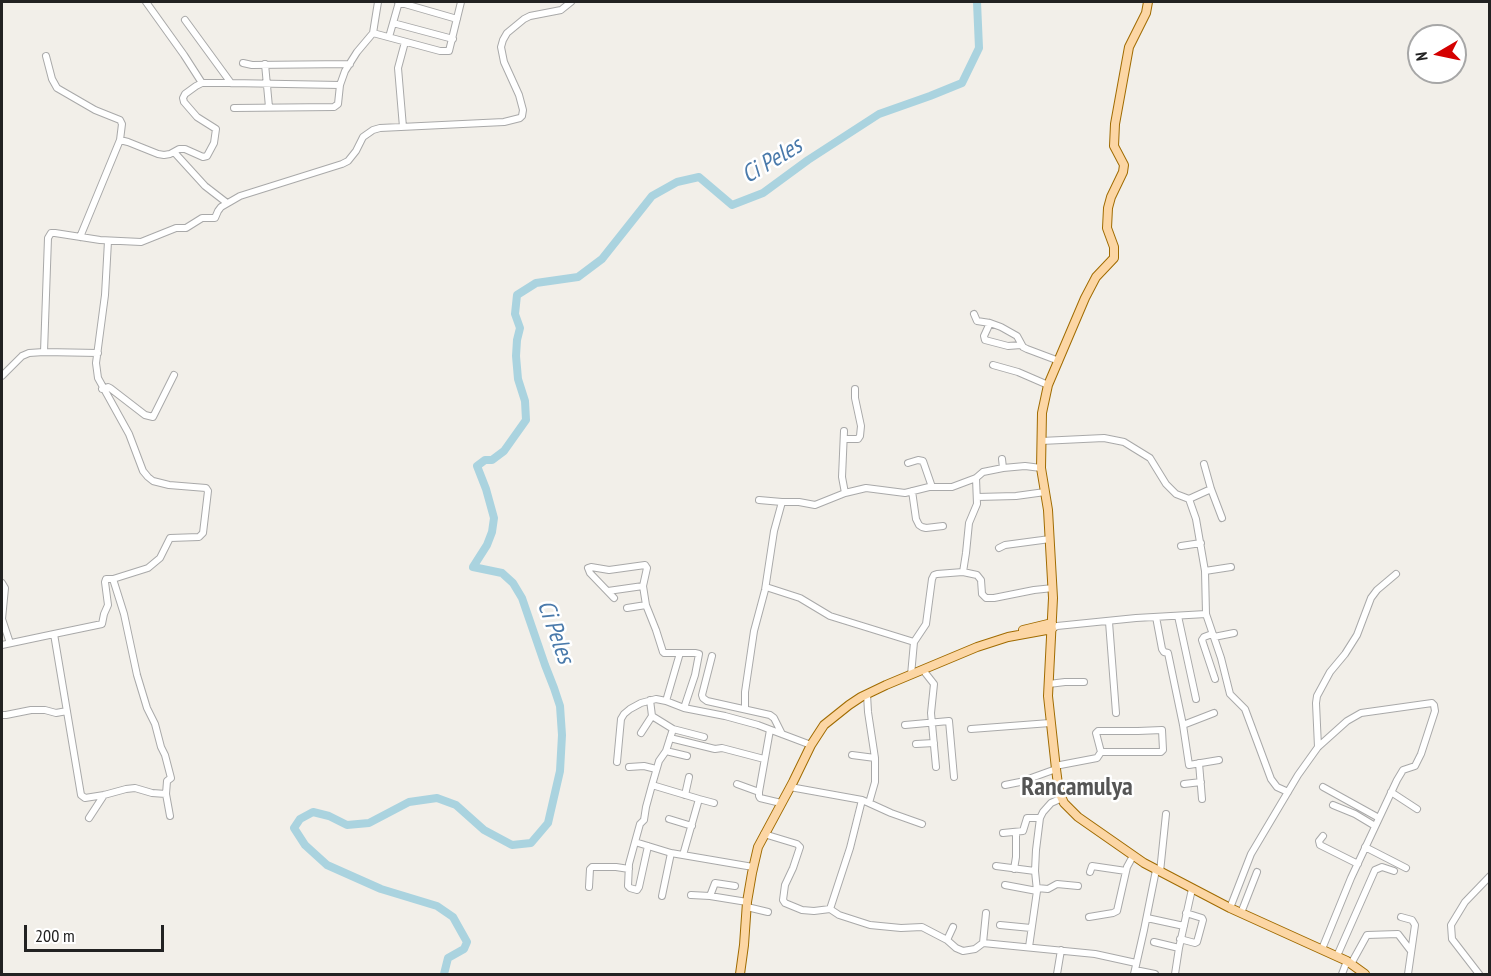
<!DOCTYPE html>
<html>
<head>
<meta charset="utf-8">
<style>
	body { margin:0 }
	#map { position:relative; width:1491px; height:976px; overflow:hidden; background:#f2efe9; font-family:"PT Sans Narrow",sans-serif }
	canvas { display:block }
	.frame { position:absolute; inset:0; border:3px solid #222; pointer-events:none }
	.north { position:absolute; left:1407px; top:24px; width:60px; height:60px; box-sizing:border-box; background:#fff; border:2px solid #a7a7a7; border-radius:50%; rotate:261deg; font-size:16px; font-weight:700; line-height:24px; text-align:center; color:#222 }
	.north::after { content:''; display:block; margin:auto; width:21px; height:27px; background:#d40000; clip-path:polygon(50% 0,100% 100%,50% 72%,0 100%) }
	.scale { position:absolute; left:24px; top:925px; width:140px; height:27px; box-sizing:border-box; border:3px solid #222; border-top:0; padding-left:8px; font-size:18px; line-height:21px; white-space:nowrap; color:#222; -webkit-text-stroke:4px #fff; paint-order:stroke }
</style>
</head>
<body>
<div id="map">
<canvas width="1491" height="976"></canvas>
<div class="frame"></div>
<div class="north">N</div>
<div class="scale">200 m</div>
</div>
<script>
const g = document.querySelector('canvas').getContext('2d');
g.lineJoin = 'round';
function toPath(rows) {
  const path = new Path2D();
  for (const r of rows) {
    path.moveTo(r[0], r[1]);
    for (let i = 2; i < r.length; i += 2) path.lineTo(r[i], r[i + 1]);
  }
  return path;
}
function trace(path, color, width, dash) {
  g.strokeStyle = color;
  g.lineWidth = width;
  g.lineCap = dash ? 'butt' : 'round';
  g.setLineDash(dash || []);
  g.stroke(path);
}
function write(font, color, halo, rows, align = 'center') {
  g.font = font + ' "PT Sans Narrow",sans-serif';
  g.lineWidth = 5;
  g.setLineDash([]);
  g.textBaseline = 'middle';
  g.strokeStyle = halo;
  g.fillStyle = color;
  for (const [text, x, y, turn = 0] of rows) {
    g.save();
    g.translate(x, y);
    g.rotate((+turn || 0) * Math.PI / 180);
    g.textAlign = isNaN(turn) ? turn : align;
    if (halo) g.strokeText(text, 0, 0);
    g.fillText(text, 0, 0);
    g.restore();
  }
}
trace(toPath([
	[444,974,448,958,464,949,467,942,453,917,437,906,381,889,327,865,305,845,294,828,300,819,313,812,329,816,347,825,369,823,409,802,437,798,456,805,484,830,512,845,531,843,548,823,560,771,562,735,560,706,554,688,545,665,522,598,513,583,502,573,473,567,487,545,492,532,494,518,486,489,477,466,485,460,492,460,504,451,526,420,525,401,518,379,516,356,517,340,520,328,515,314,517,295,536,283,578,277,602,259,652,196,677,182,699,177,732,205,763,193,808,160,879,114,930,96,962,83,979,48,977,2]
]), '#aad3df', 8);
const minor = toPath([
	[146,2,184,55,202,83],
	[398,2,457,19],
	[185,20,231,83],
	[393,23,453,39],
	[373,33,378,2],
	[389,37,399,2],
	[46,56,52,79,57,88,95,110,120,120,122,124,120,140],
	[243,63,252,65,350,64],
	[265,64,269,107],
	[234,108,334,107,338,104,340,85],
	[403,127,398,68,405,42],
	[174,152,205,186,227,203],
	[80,237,120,140,128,142,158,154,164,155,170,154,179,149,185,149,203,157,207,156,214,143,216,129,197,117,184,102,183,98,185,94,196,86,202,83,231,83,340,85,345,71,357,52,373,33,440,51,449,51,461,2],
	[108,241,105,295,96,363,98,378,129,434,143,471,148,477,153,481,169,485,206,488,208,491,203,533,199,537,170,538,160,558,148,568,113,579,106,579,105,582,108,605,104,614,102,624,54,634,81,795,85,798,104,795,126,789,135,788,152,793,166,794,170,816],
	[974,314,977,321,990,323,1001,327,1017,336,1023,347,1027,349,1059,361],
	[990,323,984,336,985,340,1008,346,1021,345],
	[44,352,98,353],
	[993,365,1018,372,1048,385],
	[2,376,22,356,29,353,44,352,48,238,51,233,55,233,100,240,141,242,176,228,186,228,202,218,215,218,218,211,221,207,240,196,342,164,348,161,356,151,363,137,373,130,380,128,504,122,520,118,522,116,523,110,519,95,504,62,501,47,503,40,507,33,524,19,530,16,561,10,571,2],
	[102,389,108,387,110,388,145,415,153,417,174,375],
	[844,431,842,477,845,493],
	[844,439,858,439,860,436,861,426,855,398,855,389],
	[1041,441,1104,438,1124,442,1150,458,1166,484,1176,494,1189,499,1196,519,1205,571,1206,614,1136,618,1057,626,1052,629],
	[908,463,918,460,923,461,932,487],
	[1204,464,1211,489,1222,518],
	[1003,468,1025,466,1041,468],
	[912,491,916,519,919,525,922,527,926,528,943,526],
	[977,497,1016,496,1045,492],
	[1189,499,1211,489],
	[759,500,782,502],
	[1181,546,1201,543],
	[999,548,1005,545,1050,539],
	[1205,571,1231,567],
	[963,572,966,553,969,523,977,504,976,478],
	[113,579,124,614,137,675,147,708,155,724,161,747,165,755,171,778,167,781,166,794],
	[2,583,5,588,2,619,10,643],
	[766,587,800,598,830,616,914,642,926,624,932,579,934,575,937,574,963,572,977,575,981,580,982,594,986,598,994,598,1034,590,1053,588],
	[608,591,643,586,646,605,656,630,663,652,664,653,695,653,699,654,695,675,684,708],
	[614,598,590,573,588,568,591,567,609,570,645,565,647,568,643,586],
	[627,608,646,605],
	[1206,614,1221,658,1230,694,1245,709,1271,779,1277,787,1288,792],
	[1178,616,1196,699],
	[1156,617,1162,649,1164,652,1168,653,1183,725,1189,765,1219,760],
	[1109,622,1116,713],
	[1212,634,1204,637,1202,640,1215,679],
	[1214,637,1234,633],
	[2,645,54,634],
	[712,656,702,695,703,698,707,701,770,715,774,718,782,734],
	[923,670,934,684,931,713,936,767],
	[911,675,914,642],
	[1049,684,1065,682,1084,682],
	[650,700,652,716,673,729,666,751,659,761,652,785,699,799,683,855],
	[666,701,680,653],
	[745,709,745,692,754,631,765,590,774,531,782,502,799,502,815,505,845,493,866,488,905,493,929,487,952,487,976,478,983,472,1003,468,1002,459],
	[2,715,6,715,31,710,45,710,56,713,67,711],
	[905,725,949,721,954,777],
	[1183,725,1214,713],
	[673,729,704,737],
	[971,729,1050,723],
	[641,733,652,716],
	[670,738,715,749,722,748,764,759],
	[916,744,934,743],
	[1318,747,1316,703,1317,696,1330,672,1345,654,1357,635,1371,598,1377,590,1396,574],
	[666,751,687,756],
	[852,755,875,758],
	[617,762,621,719,624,714,630,709,641,703,656,699,666,701,684,708,725,716,758,725,811,745],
	[1199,763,1202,799],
	[1055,766,1097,758,1101,752,1096,733,1098,731,1138,731,1162,730,1163,750,1161,752,1101,752],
	[629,767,644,766,656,769],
	[737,784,759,792,759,796,760,798,781,803],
	[1184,784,1201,782],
	[1005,785,1020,782,1056,769],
	[790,787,862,800,869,803,875,782,875,758,868,712,867,694],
	[1323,787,1379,818],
	[759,792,770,730],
	[1391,792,1417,809],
	[685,795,689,777],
	[699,799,714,803],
	[869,803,891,813,922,824],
	[1333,805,1355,814,1375,826],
	[89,818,104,795],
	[669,819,692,826],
	[1003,833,1023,831,1027,818,1040,818],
	[764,834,797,844,800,847,793,868,785,885,783,900,785,903,802,910,814,911,830,909,839,915,870,925,901,928,922,927,947,940,956,948,963,951,975,949,983,943,1095,954,1136,963],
	[1323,836,1319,841,1320,845,1358,864],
	[635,842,640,824,644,820,646,807,652,785],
	[648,846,639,887,637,890,630,888,628,886,629,864,635,842,671,853,753,867],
	[1365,847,1406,868],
	[996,866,1035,871],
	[1014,869,1016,857,1016,832],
	[1090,872,1092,866,1126,871],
	[1160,872,1166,814],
	[1005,885,1037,891],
	[589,887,590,869,592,867,616,867,629,869],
	[1037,888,1048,889,1057,884,1078,886],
	[691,895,710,896,747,902],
	[662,896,671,853],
	[710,896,715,883,735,886],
	[747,907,768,912],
	[1230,908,1251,854,1298,775,1318,747,1347,721,1361,713,1432,703,1434,705,1435,711,1421,754,1415,766,1403,770,1397,780,1351,878,1322,949],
	[830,909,850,848,862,800],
	[1241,913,1257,872],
	[1089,917,1113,913,1117,911,1127,867,1133,856],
	[1401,917,1412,920,1415,925,1408,974],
	[1147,918,1184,926],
	[1000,925,1031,928],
	[1180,939,1195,943,1197,942,1203,920,1202,918,1186,913],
	[947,940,953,927],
	[1154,942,1179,948],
	[983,943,986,913],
	[1029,947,1037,891,1035,871,1036,850,1040,818,1043,812,1051,803,1062,798],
	[1337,956,1375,870,1382,867,1394,871],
	[1351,964,1367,935,1398,934,1411,951],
	[1135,970,1155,974],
	[1057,974,1061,950],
	[1134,974,1144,930,1156,870],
	[1175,974,1179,948,1192,889],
	[1342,974,1347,961],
	[1479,974,1452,939,1451,925,1465,902,1490,876]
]);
const major = toPath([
	[1148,2,1146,13,1129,47,1115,124,1114,146,1124,165,1123,172,1111,197,1108,208,1107,228,1114,247,1114,258,1096,277,1085,298,1048,385,1042,413,1041,468,1048,510,1053,598,1048,696,1056,769,1059,792,1064,803,1078,817,1144,863,1230,908,1347,961,1365,974],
	[1023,630,1052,623],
	[740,974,744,945,747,902,752,873,758,847,793,782,811,745,824,725,849,705,861,697,886,685,977,647,1008,637,1052,629]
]);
trace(minor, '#a9a9a9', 8);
trace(major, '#a06b00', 10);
trace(minor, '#fff', 6);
trace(major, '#fcd6a4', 8);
write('italic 24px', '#4a7aab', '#fff', [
	["Ci Peles",772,161,-31],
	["Ci Peles",555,632,70]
]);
write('bold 26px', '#555', '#fff', [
	["Rancamulya",1077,788]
]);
</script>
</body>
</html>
